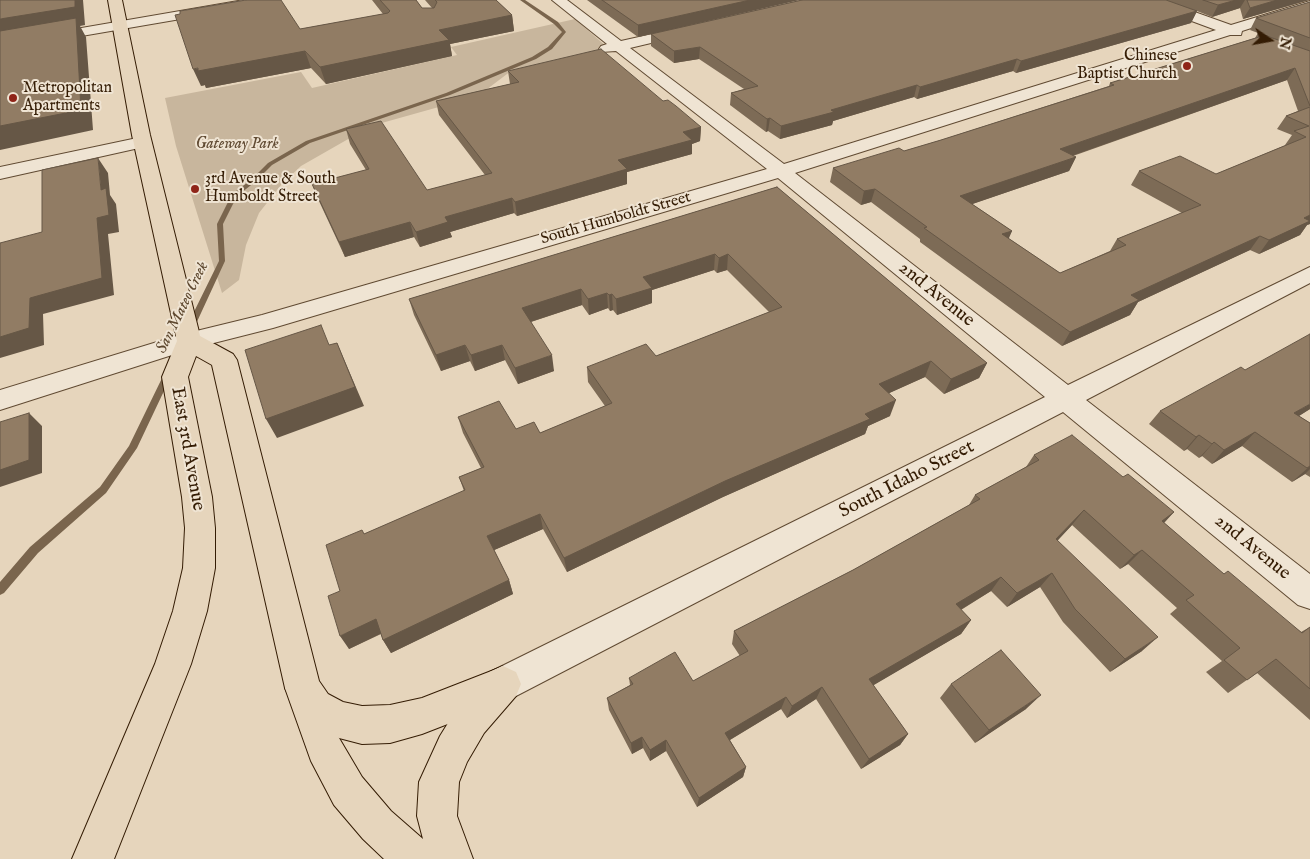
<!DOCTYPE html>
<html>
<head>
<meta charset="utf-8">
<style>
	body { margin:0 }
	#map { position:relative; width:1310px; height:859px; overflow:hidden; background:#e6d5bc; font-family:"IM FELL English",serif }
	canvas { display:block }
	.north { position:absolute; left:1245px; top:15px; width:50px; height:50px; -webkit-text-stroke:4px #efe4d3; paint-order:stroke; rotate:102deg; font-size:14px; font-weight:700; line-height:20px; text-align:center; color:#341c04 }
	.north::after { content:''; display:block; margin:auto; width:18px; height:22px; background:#341c04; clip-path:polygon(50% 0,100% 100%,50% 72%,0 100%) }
</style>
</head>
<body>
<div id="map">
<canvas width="1310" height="859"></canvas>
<div class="north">N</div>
</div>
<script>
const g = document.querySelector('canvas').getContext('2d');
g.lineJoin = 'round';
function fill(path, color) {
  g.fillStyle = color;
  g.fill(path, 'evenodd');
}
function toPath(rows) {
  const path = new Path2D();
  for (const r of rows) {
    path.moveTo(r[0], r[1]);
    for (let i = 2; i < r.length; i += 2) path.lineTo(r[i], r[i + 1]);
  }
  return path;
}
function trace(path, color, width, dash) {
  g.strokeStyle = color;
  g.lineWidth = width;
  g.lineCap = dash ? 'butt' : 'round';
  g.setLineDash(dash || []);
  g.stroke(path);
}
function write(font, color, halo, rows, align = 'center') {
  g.font = font + ' "IM FELL English",serif';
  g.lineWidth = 4;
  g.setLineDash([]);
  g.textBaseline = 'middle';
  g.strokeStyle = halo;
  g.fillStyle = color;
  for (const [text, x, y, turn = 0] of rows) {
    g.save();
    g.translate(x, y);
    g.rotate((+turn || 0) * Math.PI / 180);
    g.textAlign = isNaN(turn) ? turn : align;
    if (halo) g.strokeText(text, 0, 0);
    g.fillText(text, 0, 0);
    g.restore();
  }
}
fill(toPath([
	[575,19,608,48,511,71,478,96,371,126,301,166,281,185,259,213,246,245,239,280,222,293,176,146,165,98,301,72,312,88,457,55,451,47]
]), '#c8b69d');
fill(toPath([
	[520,0,525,0,558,22,566,32,552,49,536,59,450,95,310,143,272,165,255,182,237,196,223,224,225,261,195,326,194,328,188,328,187,326,219,261,217,224,232,194,251,180,268,163,306,141,446,93,532,57,548,47,562,32,554,24,520,0],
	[168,371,172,374,137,448,106,493,38,553,4,593,0,595,0,582,30,547,100,487,129,446,164,374,168,371]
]), '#7a654d');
const minor = toPath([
	[244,0,275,0,268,4,0,50,0,42,244,0],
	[552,0,567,0,621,41,688,26,693,27,695,30,693,33,630,48,784,164,1216,30,1143,3,1141,0,1161,0,1231,25,1310,1,1310,9,1242,31,1241,35,1230,35,795,173,1068,385,1310,267,1310,283,1086,400,1310,574,1310,609,1298,605,1063,412,516,696,503,702,490,696,485,684,490,672,1045,397,778,178,273,328,194,348,0,410,0,390,180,335,262,315,767,169,616,51,601,52,599,49,601,46,607,44,552,0],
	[142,137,148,138,151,142,148,146,0,179,0,167,142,137]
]);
const major = toPath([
	[108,0,122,0,150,135,200,336,233,354,237,360,319,681,328,694,343,702,362,706,390,705,422,698,499,668,512,673,517,686,512,699,422,734,390,743,362,744,339,738,302,720,285,688,212,365,196,356,188,377,212,497,215,528,215,568,207,611,191,664,114,859,72,859,155,664,173,611,183,568,185,528,182,497,162,377,177,341,132,135,108,0]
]);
const highway = toPath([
	[503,666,516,672,521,684,516,696,484,733,467,762,459,782,457,816,473,859,384,859,363,839,334,805,311,761,285,688,290,675,303,670,316,675,339,738,362,777,391,811,423,839,417,816,419,782,440,736,458,707,490,672,503,666]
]);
trace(minor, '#604a32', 2);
trace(major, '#341c04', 2);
trace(highway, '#341c04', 2);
fill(minor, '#efe4d3');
fill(major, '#e6d5bc');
fill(highway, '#e6d5bc');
fill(toPath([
	[372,0,416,0,422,8,432,8,425,0,496,0,512,15,514,31,450,44,452,56,326,84,311,68,206,88,205,85,201,86,300,29,383,14],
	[587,0,799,0,638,37],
	[802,0,1309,0,1243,19,1240,8,1212,17,1197,11,1191,23,1016,73,1013,71,917,99,914,97,833,121,832,125,780,139,768,131,766,132,730,105,731,93,744,89,699,59,674,63,651,46,651,34],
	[1310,2,1310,224,1307,225,1300,235,1259,254,1250,250,1138,302,1130,315,1062,346,920,242,920,239,871,202,861,205,830,182,833,168,904,151,941,140,1109,86,1110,83,1255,38,1258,33,1250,30,1256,18],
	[1287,80,1298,111,1286,116,1277,129,1292,135,1285,145,1286,145,1216,174,1139,171,1131,185,1182,213,1117,239,1110,251,1060,273,1008,238,1012,231,972,204,1069,171,1076,157,1073,156],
	[508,71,663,101,701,127,700,141,692,144,692,154,627,172,627,184,517,216,514,213,450,232,452,237,420,247,414,237,345,257,318,199,312,184,366,170,350,144,346,129,427,190,485,175,439,115,436,101,510,84],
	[777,187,987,363,979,378,944,394,925,377,889,393,890,416,868,426,865,434,723,497,567,572,543,529,494,550,509,580,513,594,391,653,383,640,381,634,349,649,340,591,364,534,464,491,459,477,481,468,463,433,458,417,516,429,540,433,605,406,588,382,587,367,656,356,769,312,727,270,717,273,714,270,652,290,652,303,617,315,613,310,610,311,608,308,589,315,582,305,531,322,554,371,518,384,505,360,475,371,470,361,441,371,414,315,409,299],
	[1310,409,1299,416,1310,423,1310,477,1305,474,1292,482,1242,446,1212,464,1202,456,1199,458,1187,449,1184,451,1149,424,1160,411],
	[1034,455,1123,477,1174,512,1164,523,1224,574,1301,632,1310,627,1310,720,1257,673,1228,693,1206,672,1222,661,1170,614,1177,608,1128,564,1120,569,1072,525,1057,541,1142,651,1110,672,1063,622,1040,587,1007,607,991,591,961,610,971,620,961,634,873,685,908,734,900,745,861,769,816,699,787,718,781,709,730,740,746,767,743,777,697,807,666,751,650,761,643,748,632,754,609,710,607,698,630,685,629,678,693,681,740,656,732,644,734,631,853,570,969,505,975,495,1026,467],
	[951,684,1026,709,975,743,940,698]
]), '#7d6b56');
fill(toPath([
	[75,0,83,0,85,25,80,26,86,37,93,130,0,150,0,19],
	[750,0,799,0,638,37,638,25],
	[1236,0,1245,0,1240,8,1212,17,1218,5],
	[1277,0,1309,0,1243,19,1250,8],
	[1197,11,1191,23,1016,73,1021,61],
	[512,15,514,31,450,44,452,56,326,84,320,67,439,30],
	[700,47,699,59,674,63,674,51],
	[305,51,311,68,206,88,205,85,201,86,193,69],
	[1017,59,1013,71,917,99,920,87],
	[1295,68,1287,80,1054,162,1060,149],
	[917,85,914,97,833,121,832,125,780,139,781,126,831,110],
	[770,118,768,131,766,132,767,119],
	[701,127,700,141,692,144,692,154,627,172,627,184,517,216,515,202,618,160,683,132],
	[1076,157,1069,171,955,210,960,196],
	[98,158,108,173,110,195,116,204,119,232,108,234,114,295,43,314,44,345,0,358,0,337,30,298,97,218,101,190],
	[875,189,871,202,861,205,864,191],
	[512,198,514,213,450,232,452,237,420,247,416,232,445,217],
	[1310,215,1310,224,1307,225,1300,235,1259,254,1269,240,1304,218],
	[410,222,414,237,345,257,339,242],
	[1012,231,1006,245,1002,234],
	[1260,236,1250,250,1138,302,1130,315,1062,346,1070,332,1131,295],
	[715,254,714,270,652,290,652,303,617,315,616,299,643,277],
	[728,254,727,270,717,273,719,258],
	[581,289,582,305,524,324,522,308],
	[607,293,608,308,589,315,588,299],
	[612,294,613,310,610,311,609,295],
	[337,343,364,406,277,438,266,419],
	[465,345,470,361,441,371,436,355],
	[502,345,505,360,475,371,471,355],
	[552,355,554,371,518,384,515,368],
	[931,361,925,377,874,400,879,384],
	[987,363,979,378,944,394,951,379],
	[896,400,890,416,868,426,865,434,723,497,567,572,564,558,865,414],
	[1310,404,1310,409,1281,427,1294,413],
	[29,413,42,426,42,473,0,487,0,470],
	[1255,432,1242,446,1212,464,1224,450],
	[1199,435,1187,449,1184,451,1196,437],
	[1214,442,1202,456,1199,458,1212,444],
	[1310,466,1310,469,1305,474,1292,482],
	[1084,510,1072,525,1045,554,1056,539],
	[1174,512,1160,527,1162,521],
	[540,514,543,529,492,551,487,536],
	[1142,550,1128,564,1120,569,1134,555],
	[1052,573,1040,587,1007,607,1017,593],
	[1001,577,991,591,947,618,956,604],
	[509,580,513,594,391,653,383,640],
	[376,619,384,632,349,649,340,636],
	[971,620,961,634,862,692,869,679],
	[1158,637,1142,651,1110,672,1125,659],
	[822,687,816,699,787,718,792,706],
	[1041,695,1026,709,975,743,989,730],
	[786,697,781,709,723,744,725,733],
	[908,734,900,745,861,769,869,759],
	[642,737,643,748,632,754,631,743],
	[666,740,666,751,650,761,650,750],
	[746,767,743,777,697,807,699,798]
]), '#665746');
const building = toPath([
	[0,0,75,0,75,7,0,19,0,0],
	[246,0,281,0,300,29,388,13,390,11,380,0,416,0,422,8,434,8,437,2,435,0,496,0,512,15,439,30,449,40,320,67,305,51,198,71,198,68,193,69,175,15,180,14,180,11,246,0],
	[602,0,750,0,638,25,602,0],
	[802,0,1166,0,1197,11,1021,61,1017,59,920,87,917,85,831,110,834,112,781,126,770,118,767,119,731,93,758,86,700,47,674,51,651,34,802,0],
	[1203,0,1236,0,1218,5,1203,0],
	[1247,0,1277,0,1250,8,1247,0],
	[1310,2,1310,38,1256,18,1310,2],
	[76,18,81,110,0,126,0,31,76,18],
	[1258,33,1310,51,1310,106,1295,68,1060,149,1076,157,960,196,1012,231,1002,234,1060,273,1126,245,1117,239,1201,205,1139,171,1180,156,1216,174,1306,137,1294,131,1309,126,1286,116,1310,107,1310,215,1304,218,1310,221,1269,240,1260,236,1131,295,1139,300,1070,332,924,228,927,227,875,189,864,191,833,168,899,148,904,151,941,140,1114,85,1110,83,1259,37,1258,33],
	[601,49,663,101,668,100,676,106,701,127,683,132,692,140,618,160,627,169,515,202,512,198,445,217,448,222,416,232,410,222,339,242,312,184,369,169,346,129,381,121,427,190,492,173,436,101,519,82,508,71,601,49],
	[98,158,101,190,106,188,109,215,97,218,102,278,30,298,29,328,0,337,0,243,42,232,42,170,98,158],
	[777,187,987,363,951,379,931,361,879,384,896,400,865,414,870,419,725,481,564,558,540,514,487,536,509,580,383,640,376,619,340,636,328,596,340,591,326,545,362,530,364,534,465,490,459,477,484,467,458,417,499,401,516,429,534,422,540,433,612,403,587,367,646,344,656,356,782,307,728,254,719,258,715,254,643,277,652,288,616,299,612,294,609,295,607,293,588,299,581,289,522,308,552,355,515,368,502,345,471,355,465,345,436,355,409,299,777,187],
	[321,325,329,345,337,343,355,387,266,419,245,350,321,325],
	[1310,334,1310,404,1294,413,1310,423,1310,466,1307,468,1255,432,1224,450,1214,442,1212,444,1199,435,1196,437,1160,411,1241,367,1245,370,1310,334],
	[29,413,29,460,0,470,0,422,29,413],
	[1072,435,1123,477,1128,474,1174,512,1162,521,1224,574,1228,571,1302,633,1310,627,1310,689,1276,659,1247,680,1224,660,1240,648,1186,600,1194,595,1142,550,1134,555,1084,510,1056,539,1158,637,1125,659,1075,609,1052,573,1017,593,1001,577,956,604,971,620,869,679,908,734,869,759,822,687,792,706,786,697,725,733,746,767,699,798,666,740,650,750,642,737,631,743,607,698,633,684,629,678,675,652,693,681,748,651,734,631,853,570,980,499,975,495,1039,460,1034,455,1072,435],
	[1001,650,1041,695,989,730,951,684,1001,650]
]);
fill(building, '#917c64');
trace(building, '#665746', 1);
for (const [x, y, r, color] of [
	[1187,66,5,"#8f2418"],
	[13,98,5,"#8f2418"],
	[195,189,5,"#8f2418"]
]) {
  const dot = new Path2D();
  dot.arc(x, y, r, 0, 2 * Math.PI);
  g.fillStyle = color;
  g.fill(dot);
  trace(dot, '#efe4d3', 2);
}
write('16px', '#341c04', '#efe4d3', [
	["Chinese",1177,57,"right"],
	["Baptist Church",1177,75,"right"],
	["Metropolitan",23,89],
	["Apartments",23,107],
	["3rd Avenue & South",205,180],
	["Humboldt Street",205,198]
], 'left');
write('italic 16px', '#604a32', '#efe4d3', [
	["Gateway Park",237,145]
]);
write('16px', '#341c04', '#efe4d3', [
	["South Humboldt Street",616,219,-16]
]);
write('italic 16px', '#5d472e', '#efe4d3', [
	["San Mateo Creek",183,308,-64]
]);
write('19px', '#341c04', '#efe4d3', [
	["2nd Avenue",936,295,39],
	["East 3rd Avenue",187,449,80],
	["South Idaho Street",907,480,-27],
	["2nd Avenue",1252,548,39]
]);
</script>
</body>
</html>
